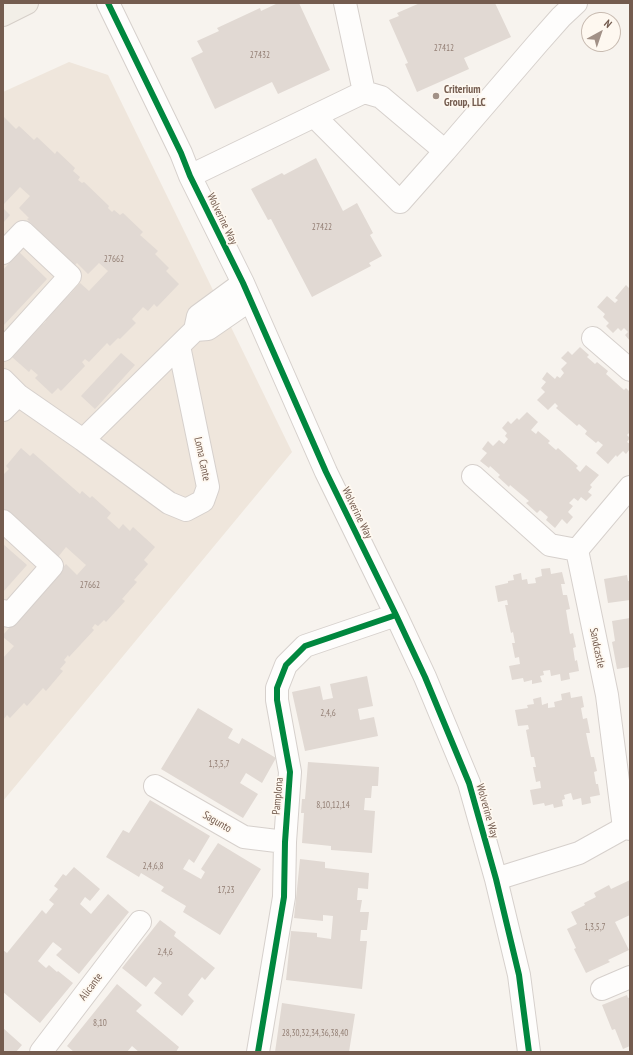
<!DOCTYPE html>
<html>
<head>
<meta charset="utf-8">
<style>
	body { margin:0 }
	#map { position:relative; width:633px; height:1055px; overflow:hidden; background:#f7f3ee; font-family:"PT Sans Narrow",sans-serif }
	canvas { display:block }
	.frame { position:absolute; inset:0; border:4px solid #745c4f; pointer-events:none }
	.north { position:absolute; left:581px; top:12px; width:40px; height:40px; box-sizing:border-box; background:#fef8f0; border:1px solid #c7bab0; border-radius:50%; rotate:40deg; font-size:11px; font-weight:700; line-height:16px; text-align:center; color:#745c4f }
	.north::after { content:''; display:block; margin:auto; width:14px; height:18px; background:#a29187; clip-path:polygon(50% 0,100% 100%,50% 72%,0 100%) }
</style>
</head>
<body>
<div id="map">
<canvas width="633" height="1055"></canvas>
<div class="frame"></div>
<div class="north">N</div>
</div>
<script>
const g = document.querySelector('canvas').getContext('2d');
g.lineJoin = 'round';
function fill(path, color) {
  g.fillStyle = color;
  g.fill(path, 'evenodd');
}
function toPath(rows) {
  const path = new Path2D();
  for (const r of rows) {
    path.moveTo(r[0], r[1]);
    for (let i = 2; i < r.length; i += 2) path.lineTo(r[i], r[i + 1]);
  }
  return path;
}
function trace(path, color, width, dash) {
  g.strokeStyle = color;
  g.lineWidth = width;
  g.lineCap = dash ? 'butt' : 'round';
  g.setLineDash(dash || []);
  g.stroke(path);
}
function write(font, color, halo, rows, align = 'center') {
  g.font = font + ' "PT Sans Narrow",sans-serif';
  g.lineWidth = 3.5;
  g.setLineDash([]);
  g.textBaseline = 'middle';
  g.strokeStyle = halo;
  g.fillStyle = color;
  for (const [text, x, y, turn = 0] of rows) {
    g.save();
    g.translate(x, y);
    g.rotate((+turn || 0) * Math.PI / 180);
    g.textAlign = isNaN(turn) ? turn : align;
    if (halo) g.strokeText(text, 0, 0);
    g.fillText(text, 0, 0);
    g.restore();
  }
}
fill(toPath([
	[69,62,108,75,292,452,3,801,3,92]
]), '#efe6dc');
fill(toPath([
	[278,3,299,3,330,70,278,94,272,82,215,109,191,58,203,52,197,41,219,31,217,28,260,8,261,11],
	[420,3,495,3,511,37,464,58,469,69,417,92,405,64,408,63,389,20,399,16,397,13],
	[3,117,4,117,16,129,19,126,34,140,37,137,55,154,57,151,75,168,73,171,80,177,78,180,82,183,84,182,109,206,108,208,112,212,114,210,120,215,123,213,143,232,140,235,158,251,155,254,169,268,166,271,179,284,157,307,154,304,148,311,143,307,132,319,136,323,120,339,118,338,110,346,107,343,89,362,85,359,82,362,85,366,61,391,58,388,52,394,35,378,38,375,31,369,29,372,12,357,18,350,17,348,41,323,43,324,46,321,43,318,68,292,70,294,80,283,89,291,108,271,99,263,88,274,77,263,75,265,62,253,60,254,38,233,40,232,27,219,29,218,19,208,30,196,20,187,3,205],
	[316,158,343,211,357,203,373,233,370,235,382,256,369,263,371,266,312,297,271,219,268,220,251,189,282,173,284,175],
	[3,208,10,215,3,223],
	[19,252,47,279,3,326,3,270],
	[626,285,629,288,630,286,630,341,625,335,628,332,624,328,621,331,618,328,613,333,606,326,609,323,603,317,605,314,597,307,607,296,615,303,618,300,615,298],
	[580,347,589,355,587,357,595,364,597,362,608,371,606,374,624,390,626,388,630,392,630,432,627,435,630,438,627,442,630,444,630,449,626,454,623,451,617,457,616,455,608,464,596,453,603,445,598,441,596,443,585,434,587,431,579,424,577,426,556,408,558,406,555,403,548,410,537,400,545,392,541,388,546,382,542,379,547,372,555,379,557,376,560,378,564,373,561,369,567,363,561,358,568,351,572,355],
	[121,353,135,365,95,409,81,396],
	[527,412,538,422,531,430,536,434,538,431,550,441,548,443,556,450,558,448,578,466,576,468,580,472,586,465,599,475,590,485,592,487,588,492,592,495,586,501,581,497,578,501,574,498,569,503,573,506,568,512,573,517,567,524,562,519,555,528,546,520,548,517,540,510,537,513,526,503,529,501,510,485,509,487,498,477,500,475,490,466,489,468,480,461,487,453,482,449,488,441,493,446,499,440,504,444,508,439,505,436,507,433,502,428,508,421,511,424,517,418,519,420],
	[21,448,30,456,33,453,80,494,82,491,90,498,92,496,111,513,107,518,119,529,123,524,130,531,133,527,155,547,144,560,148,564,134,580,137,582,122,599,125,601,106,622,104,620,98,626,95,624,92,628,94,630,69,657,68,655,64,660,66,662,60,669,63,671,46,691,43,688,27,706,24,703,10,718,7,715,3,720,3,658,14,646,3,637,3,635,66,564,77,575,86,565,66,547,58,557,18,524,20,521,18,519,16,521,3,509,3,475,9,469,6,466],
	[3,544,27,565,3,592],
	[550,568,551,574,562,572,565,584,561,584,563,595,567,595,570,609,566,610,570,634,573,633,576,647,573,648,575,661,577,660,579,671,569,673,570,679,561,681,560,674,551,676,550,670,543,671,544,675,540,676,542,682,532,684,532,680,524,682,523,678,512,680,509,666,520,664,519,657,515,658,512,643,515,643,513,632,511,633,505,605,508,605,507,600,498,602,495,586,508,583,508,581,514,580,513,575,521,573,522,580,527,579,528,584,536,583,535,578,542,576,541,569],
	[627,575,628,581,630,581,630,600,608,603,604,579],
	[630,618,630,667,617,669,612,642,615,641,612,621],
	[367,676,373,706,358,709,360,720,374,717,378,736,305,751,292,692,320,686,323,700,333,698,330,684],
	[570,692,571,698,582,696,584,707,581,708,583,719,587,718,590,733,586,733,591,757,594,757,597,771,594,772,596,784,598,784,600,795,590,797,591,803,582,805,581,798,573,800,571,793,564,795,565,799,562,800,563,806,554,808,553,804,545,806,544,803,533,805,530,790,541,788,540,781,536,782,533,767,536,767,534,757,531,757,526,730,529,729,528,725,518,726,515,710,528,708,527,705,534,704,533,699,541,697,542,705,548,703,548,708,555,707,554,702,562,700,561,694],
	[198,708,233,729,228,738,239,744,242,738,276,758,262,783,246,773,240,783,258,794,243,818,161,769],
	[308,762,379,767,378,786,372,786,371,798,365,798,364,810,375,811,372,853,331,850,331,846,302,843,304,813,301,813,302,799,305,799],
	[150,800,210,836,194,863,189,859,183,869,201,879,205,872,201,869,218,843,261,869,220,935,183,912,186,906,161,891,164,887,141,873,139,877,106,857,123,830,129,833],
	[300,859,325,862,325,868,369,873,368,889,358,888,357,900,362,900,360,912,369,912,367,930,361,930,360,941,367,941,362,989,286,980,291,931,317,933,317,937,331,939,333,916,323,915,323,921,294,918],
	[74,867,100,889,90,901,85,897,80,904,91,914,108,894,129,912,79,974,56,955,62,949,53,942,38,961,46,968,49,965,57,972,58,971,73,983,40,1023,3,992,3,950,7,953,42,910,46,914,54,904,49,900,58,889,54,886,63,874,66,876],
	[630,880,630,915,615,922,629,950,608,960,610,962,586,973,574,949,576,948,567,929,577,924,571,912,585,905,584,903,596,897,594,893,609,885,611,889],
	[160,920,176,932,174,936,215,968,205,980,202,977,188,995,194,1001,182,1016,154,993,162,983,154,977,146,987,122,968],
	[117,984,142,1005,136,1011,179,1047,176,1052,139,1052,132,1046,127,1052,74,1052,67,1046],
	[627,995,628,998,630,997,630,1046,623,1049,615,1029,612,1030,602,1005],
	[282,1003,355,1014,349,1052,275,1052],
	[3,1028,22,1045,16,1052,3,1052]
]), '#e1d9d3');
const minor = toPath([
	[108,3,181,153,190,176,243,283,326,472,396,615,425,677,469,783,496,879,519,975,529,1052],
	[345,3,364,92],
	[314,116,400,202,445,151],
	[190,176,364,92,381,97,445,151,538,43,561,17,576,3],
	[3,253,23,232,70,276,3,350],
	[195,330,208,329,250,300],
	[593,338,630,370],
	[3,380,18,395],
	[3,410,18,395,83,440,195,330,198,316,243,283],
	[83,440,169,503,186,510,203,501,208,487,179,346],
	[473,476,550,545,577,550],
	[3,521,52,566,8,616,3,611],
	[155,786,244,837,285,842],
	[624,828,607,695,577,550,630,487],
	[496,879,579,853,624,828,630,829],
	[602,989,630,977],
	[41,1052,140,922],
	[258,1052,284,897,285,842,290,772,277,700,277,688,286,665,305,646,396,615]
]);
const major = toPath([
	[3,15,27,3]
]);
trace(minor, '#d6d0cc', 24);
trace(major, '#d5cec8', 24);
trace(minor, '#fefdfc', 22);
trace(major, '#f2eee7', 22);
trace(toPath([
	[108,3,181,153,190,176,243,283,326,472,396,615,425,677,469,783,496,879,519,975,529,1052],
	[258,1052,284,897,285,842,290,772,277,700,277,688,286,665,305,646,396,615]
]), '#00873e', 6);
for (const [x, y, r, color] of [
	[436,96,4,"#a29187"]
]) {
  const dot = new Path2D();
  dot.arc(x, y, r, 0, 2 * Math.PI);
  g.fillStyle = color;
  g.fill(dot);
  trace(dot, '#fef8f0', 1.5);
}
write('9px', '#927e73', null, [
	["27412",444,48],
	["27432",260,55],
	["27422",322,227],
	["27662",114,259],
	["27662",90,585],
	["2,4,6",328,713],
	["1,3,5,7",219,764],
	["8,10,12,14",333,805],
	["2,4,6,8",153,866],
	["17,23",226,890],
	["1,3,5,7",595,927],
	["2,4,6",165,952],
	["8,10",100,1023],
	["28,30,32,34,36,38,40",315,1033]
]);
write('bold 11px', '#745c4f', '#fef8f0', [
	["Criterium",444,90],
	["Group, LLC",444,103]
], 'left');
write('11px', '#745c4f', '#fef8f0', [
	["Wolverine Way",222,219,64],
	["Loma Cante",202,459,78],
	["Wolverine Way",357,513,64],
	["Sandcastle",597,648,78],
	["Pamplona",278,796,-85],
	["Wolverine Way",487,811,74],
	["Sagunto",217,822,30],
	["Alicante",91,987,-53]
]);
</script>
</body>
</html>
